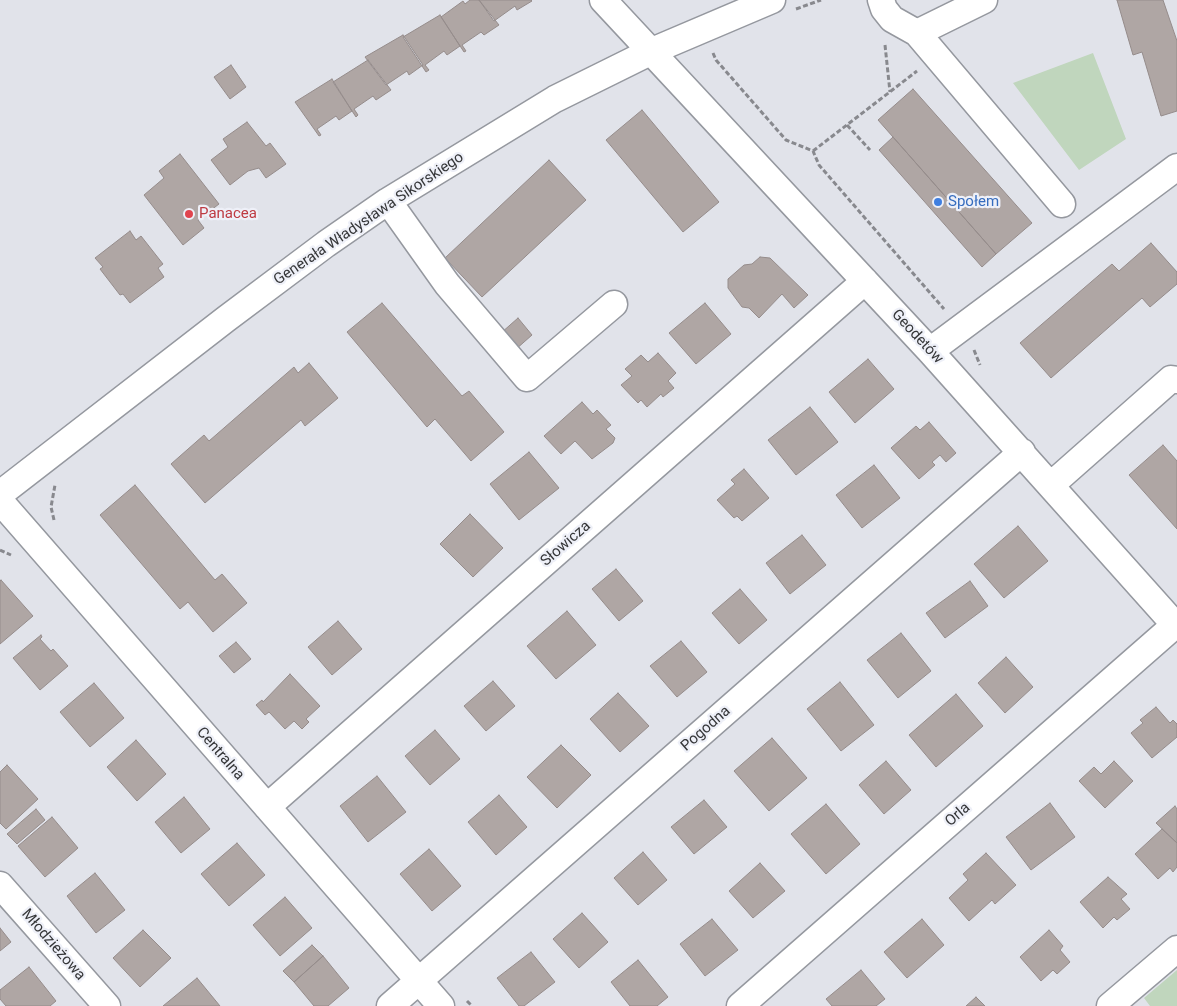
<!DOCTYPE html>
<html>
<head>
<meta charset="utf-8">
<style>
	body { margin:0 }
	canvas { display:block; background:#e1e3ea }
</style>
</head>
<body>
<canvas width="1177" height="1006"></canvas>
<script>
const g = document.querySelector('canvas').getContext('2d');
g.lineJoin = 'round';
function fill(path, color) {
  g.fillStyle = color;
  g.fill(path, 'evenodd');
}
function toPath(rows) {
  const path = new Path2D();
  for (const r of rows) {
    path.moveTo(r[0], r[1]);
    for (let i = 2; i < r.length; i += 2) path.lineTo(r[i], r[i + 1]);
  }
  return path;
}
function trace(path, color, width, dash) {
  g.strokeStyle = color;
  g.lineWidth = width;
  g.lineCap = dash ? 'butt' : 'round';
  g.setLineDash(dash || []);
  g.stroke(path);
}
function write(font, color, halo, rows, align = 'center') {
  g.font = font + ' Roboto,sans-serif';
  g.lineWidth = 4.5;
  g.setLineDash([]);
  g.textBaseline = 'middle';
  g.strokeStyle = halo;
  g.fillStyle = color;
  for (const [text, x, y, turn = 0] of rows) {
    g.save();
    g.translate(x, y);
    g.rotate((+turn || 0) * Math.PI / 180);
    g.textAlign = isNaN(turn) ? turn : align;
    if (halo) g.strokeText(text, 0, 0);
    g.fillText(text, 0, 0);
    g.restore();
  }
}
fill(toPath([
	[1093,53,1126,139,1079,170,1013,83],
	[1177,970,1177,1006,1150,1006,1144,998]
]), '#c0d6bd');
const building = toPath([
	[470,0,479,0,499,25,484,35,481,32,462,45,466,51,464,52,441,17,463,1,465,4,470,0],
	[479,0,531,0,532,1,517,10,515,6,494,21,479,0],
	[1117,0,1163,0,1177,41,1177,111,1161,116,1142,52,1133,55,1117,0],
	[440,15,460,46,447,55,444,51,425,65,429,70,426,72,403,37,440,15],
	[403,35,423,65,409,75,407,71,386,85,365,57,403,35],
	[368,60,391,90,376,100,373,96,354,109,358,115,356,117,333,82,368,60],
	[231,65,246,87,230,99,214,77,231,65],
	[332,79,352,111,339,120,336,116,317,129,321,135,319,136,295,102,332,79],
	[913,89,1032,223,996,254,878,120,913,89],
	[642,110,719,202,683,232,606,140,642,110],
	[247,122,266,146,270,143,286,164,266,178,259,168,248,171,230,185,211,160,228,147,223,139,247,122],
	[893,137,996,254,982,267,879,150,893,137],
	[180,154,219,204,198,220,204,228,183,245,144,195,164,178,159,171,180,154],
	[549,160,586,200,482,297,445,258,549,160],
	[130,231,136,240,141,236,163,264,158,268,164,277,130,303,123,294,120,295,100,269,103,267,95,258,130,231],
	[1151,243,1177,272,1177,284,1150,307,1142,298,1051,378,1020,343,1112,264,1119,271,1151,243],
	[760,257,770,258,808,295,794,308,782,294,759,318,749,308,742,307,728,288,728,279,744,265,752,264,760,257],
	[382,303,462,396,469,391,504,432,471,461,435,419,427,427,347,332,382,303],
	[705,303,731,334,696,364,669,333,705,303],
	[518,318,532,335,515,350,501,333,518,318],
	[658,353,676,373,668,381,674,388,663,397,661,394,647,407,641,400,638,403,621,385,632,376,625,369,641,355,648,362,658,353],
	[868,359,894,389,855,423,829,392,868,359],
	[309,363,338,398,305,426,301,420,205,503,171,464,204,435,209,441,294,367,298,373,309,363],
	[582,402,593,414,597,410,611,425,606,429,615,438,613,443,592,459,575,441,561,454,544,436,582,402],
	[810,407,838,442,796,475,768,440,810,407],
	[929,422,956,453,946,462,940,455,932,462,935,465,919,479,891,448,916,426,920,430,929,422],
	[1163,445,1177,461,1177,529,1129,475,1163,445],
	[529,452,559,488,519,520,490,484,529,452],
	[874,465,900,498,862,528,836,495,874,465],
	[744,469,769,498,742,521,737,516,734,518,717,500,735,484,731,480,744,469],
	[135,485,215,580,222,574,247,603,213,632,188,602,180,609,100,515,135,485],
	[470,514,503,548,473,577,440,544,470,514],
	[1018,526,1048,561,1004,598,974,564,1018,526],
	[802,535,826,565,790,594,766,563,802,535],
	[616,569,643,601,619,621,592,589,616,569],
	[1,580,33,616,0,644,0,581,1,580],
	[970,581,988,606,945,638,926,613,970,581],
	[740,589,767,620,739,644,712,613,740,589],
	[567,611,596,645,556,679,527,646,567,611],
	[338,621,362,649,332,675,308,647,338,621],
	[901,633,931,671,898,698,867,660,901,633],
	[41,635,42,637,40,639,51,651,53,649,68,666,40,690,13,658,41,635],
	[681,641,707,672,677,697,650,666,681,641],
	[236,642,251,659,234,673,219,656,236,642],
	[1006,657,1033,687,1005,713,978,683,1006,657],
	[290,674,320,706,306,719,309,722,302,729,294,721,285,729,269,712,265,715,256,705,262,700,263,702,290,674],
	[493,681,515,706,486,731,464,706,493,681],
	[840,682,874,725,841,751,807,709,840,682],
	[94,683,124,718,90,747,60,712,94,683],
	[618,693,649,726,620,752,590,719,618,693],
	[956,694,983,726,936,767,909,735,956,694],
	[1156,707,1170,723,1173,720,1177,724,1177,737,1152,758,1131,733,1143,723,1140,720,1156,707],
	[435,730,460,759,430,785,405,756,435,730],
	[772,738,807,778,769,811,734,771,772,738],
	[136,740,166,774,137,801,107,767,136,740],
	[561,745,591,775,557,808,527,777,561,745],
	[886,761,911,790,884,814,859,785,886,761],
	[1114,761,1133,781,1105,808,1079,781,1094,767,1101,774,1114,761],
	[7,765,38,799,6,829,0,823,0,772,7,765],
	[377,776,406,812,368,842,340,806,377,776],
	[499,795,527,827,496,855,468,822,499,795],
	[184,797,210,829,181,853,155,822,184,797],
	[704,800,727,827,694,854,671,827,704,800],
	[1050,803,1075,837,1031,870,1006,837,1050,803],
	[826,804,860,844,826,874,791,834,826,804],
	[1175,806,1177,809,1177,843,1156,823,1175,806],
	[36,809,45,820,17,844,7,834,36,809],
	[52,817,78,848,45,877,18,846,52,817],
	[1162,829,1177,843,1177,867,1173,872,1170,868,1158,879,1135,854,1162,829],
	[237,843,265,875,229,906,201,874,237,843],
	[429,849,461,886,432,911,400,874,429,849],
	[643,852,667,880,638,905,614,878,643,852],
	[986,853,1016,885,995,904,992,900,969,921,949,898,968,880,963,874,986,853],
	[760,863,785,891,753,918,729,891,760,863],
	[95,873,125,910,96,933,67,896,95,873],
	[1108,877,1127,894,1121,899,1130,909,1117,920,1114,917,1103,928,1080,902,1108,877],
	[285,897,312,928,280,956,253,925,285,897],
	[582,913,608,942,579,968,553,939,582,913],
	[712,919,738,950,705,976,680,944,712,919],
	[922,919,944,945,907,978,884,952,922,919],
	[0,928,11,942,0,951,0,928],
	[143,930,171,958,140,987,113,958,143,930],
	[1049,930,1063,946,1060,950,1070,962,1057,974,1053,970,1041,981,1020,957,1049,930],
	[312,945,323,956,294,982,283,971,312,945],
	[531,952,555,982,524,1006,519,1006,497,978,531,952],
	[323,956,349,988,328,1006,314,1006,294,982,323,956],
	[638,960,668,997,657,1006,630,1006,611,982,638,960],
	[29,967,56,1001,50,1006,6,1006,0,999,0,990,29,967],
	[861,970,885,999,876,1006,832,1006,826,999,861,970],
	[197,978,220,1006,163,1006,197,978],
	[976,997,985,1006,966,1006,976,997]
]);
fill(building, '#afa6a4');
trace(building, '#958c8b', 1);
const minor = toPath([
	[603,0,930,351,1177,627],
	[881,0,884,9,892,19,917,33,984,0],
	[917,33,1062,204],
	[388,201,447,284,527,378,614,304],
	[930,351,1177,167],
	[1051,485,1171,379,1177,380],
	[0,494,226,319,326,244,388,201,555,99,652,51,772,0],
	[0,501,441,1006],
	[267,807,865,281],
	[0,885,107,1006],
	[390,1006,1022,452],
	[740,1006,1175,625],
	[1110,1006,1177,949]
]);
trace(minor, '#95989f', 29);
trace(toPath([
	[796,9,821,0],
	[885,45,890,92],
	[713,53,716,60,786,140,813,151,819,165,944,309],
	[847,125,870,150],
	[813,151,917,71],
	[974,350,980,365],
	[54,520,51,507,55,485],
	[0,550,11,555],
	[467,1001,472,1006]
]), '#88898e', 3, [5, 2.5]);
trace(minor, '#fff', 26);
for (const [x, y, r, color] of [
	[938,202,5,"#3f7fe0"],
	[189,214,5,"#e0444e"]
]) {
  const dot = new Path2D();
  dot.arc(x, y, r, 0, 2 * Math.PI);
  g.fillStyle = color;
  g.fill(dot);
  trace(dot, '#eef0f8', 2);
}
write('15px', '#366cbe', '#eef0f8', [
	["Społem",948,202]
], 'left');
write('15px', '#be3a42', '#eef0f8', [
	["Panacea",199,214]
], 'left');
write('15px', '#353638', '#eef0f8', [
	["Generała Władysława Sikorskiego",369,219,-34],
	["Geodetów",917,337,47],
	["Słowicza",566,544,-41],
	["Pogodna",706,729,-41],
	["Centralna",220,754,49],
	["Orla",958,815,-41],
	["Młodzieżowa",53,945,49]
]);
</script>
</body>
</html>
